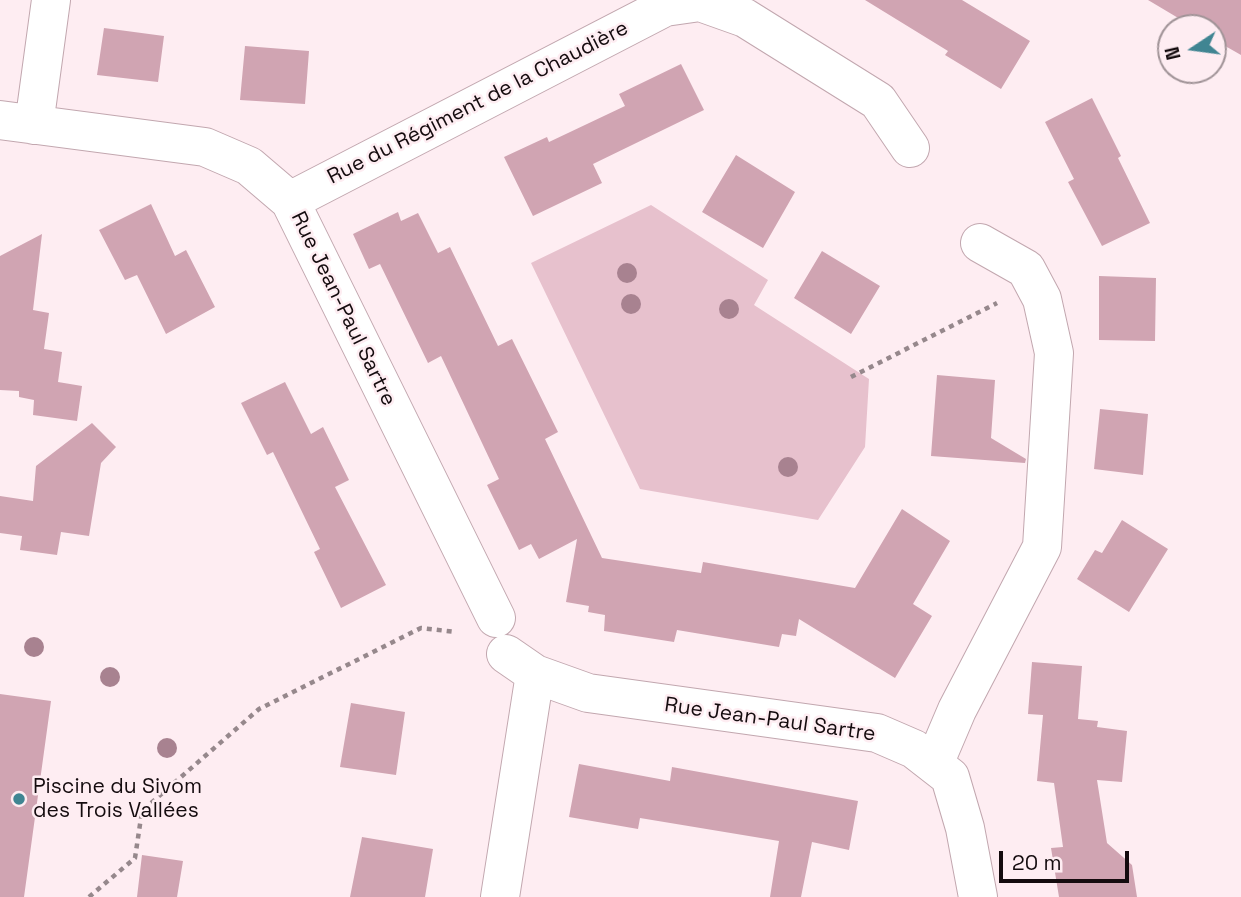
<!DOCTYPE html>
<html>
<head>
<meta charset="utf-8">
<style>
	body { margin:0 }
	#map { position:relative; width:1241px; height:897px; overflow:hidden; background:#feedf2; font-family:"Space Grotesk",sans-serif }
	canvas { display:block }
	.north { position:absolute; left:1157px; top:14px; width:70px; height:70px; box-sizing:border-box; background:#feedf2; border:2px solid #a09397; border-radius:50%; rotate:257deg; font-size:19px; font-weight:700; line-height:28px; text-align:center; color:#140b0e }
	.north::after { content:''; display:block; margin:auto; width:24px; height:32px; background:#408592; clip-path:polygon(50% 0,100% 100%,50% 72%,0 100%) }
	.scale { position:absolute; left:999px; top:851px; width:130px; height:32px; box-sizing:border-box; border:4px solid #140b0e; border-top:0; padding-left:9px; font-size:21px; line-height:24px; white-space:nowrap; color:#140b0e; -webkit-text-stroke:5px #feedf2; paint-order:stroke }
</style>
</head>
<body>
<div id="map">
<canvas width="1241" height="897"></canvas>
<div class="north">N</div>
<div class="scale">20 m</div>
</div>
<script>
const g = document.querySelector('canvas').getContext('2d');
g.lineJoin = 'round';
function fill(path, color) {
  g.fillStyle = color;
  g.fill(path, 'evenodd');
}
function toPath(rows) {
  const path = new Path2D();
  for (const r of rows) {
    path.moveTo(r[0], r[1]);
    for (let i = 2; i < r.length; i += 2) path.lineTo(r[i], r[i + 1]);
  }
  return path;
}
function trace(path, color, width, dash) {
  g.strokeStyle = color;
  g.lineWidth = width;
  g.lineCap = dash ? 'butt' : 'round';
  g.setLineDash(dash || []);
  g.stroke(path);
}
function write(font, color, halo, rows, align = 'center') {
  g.font = font + ' "Space Grotesk",sans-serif';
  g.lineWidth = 5;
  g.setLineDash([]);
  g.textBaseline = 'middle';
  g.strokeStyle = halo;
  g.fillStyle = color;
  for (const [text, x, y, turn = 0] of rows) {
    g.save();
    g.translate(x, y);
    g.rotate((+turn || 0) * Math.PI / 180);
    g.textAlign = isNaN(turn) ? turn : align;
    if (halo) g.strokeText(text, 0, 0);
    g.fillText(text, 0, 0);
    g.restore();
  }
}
fill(toPath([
	[651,205,768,280,754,305,869,379,865,447,818,520,640,489,531,263]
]), '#e7c1cd');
fill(toPath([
	[865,0,962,0,1030,41,1001,89,945,55,948,51],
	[1148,0,1241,0,1241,55,1213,39,1213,28,1195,28],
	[104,28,164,36,158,82,97,75],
	[245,46,309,51,305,104,240,100],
	[681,64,704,110,593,164,602,183,533,216,504,157,547,137,549,142,625,106,619,94],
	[1092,98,1121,156,1118,158,1150,223,1102,246,1068,182,1074,179,1045,122],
	[736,155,795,192,763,248,702,212],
	[151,204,175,256,186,250,215,307,166,334,137,275,125,280,99,230],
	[398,212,401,221,418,213,438,253,450,247,498,346,512,339,558,432,545,439,602,558,701,573,703,562,855,588,902,509,950,541,913,604,932,616,895,678,799,619,796,636,782,634,779,647,677,630,674,642,604,631,605,615,588,612,589,606,566,602,577,539,539,559,531,544,519,550,487,485,499,479,441,356,428,363,380,264,369,269,353,234],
	[42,234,33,310,49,313,44,349,62,352,58,382,82,386,77,421,33,415,34,400,19,397,19,391,0,390,0,256],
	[822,251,880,286,851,334,794,298],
	[1099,276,1156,278,1155,341,1099,340],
	[937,375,995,380,991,438,1026,459,1025,463,931,456],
	[285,382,311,434,323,427,349,480,335,487,386,585,341,608,314,552,320,549,273,452,267,455,241,403],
	[1100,409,1148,414,1143,475,1094,469],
	[92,423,116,447,101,463,89,536,61,532,57,555,20,550,22,536,0,533,0,496,33,501,36,466],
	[1122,520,1168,549,1129,612,1077,579,1095,550,1102,553],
	[1032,662,1082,666,1078,719,1098,721,1097,727,1127,731,1122,782,1097,780,1107,843,1132,865,1137,897,1059,897,1051,848,1063,847,1054,783,1037,781,1043,715,1028,714],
	[0,694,51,701,24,897,0,897],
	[351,703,405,712,396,775,340,767],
	[579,764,670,781,672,767,858,801,849,850,812,842,801,897,770,897,779,841,640,818,638,829,569,817],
	[362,837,433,849,425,897,350,897],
	[142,855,183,861,177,897,137,897]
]), '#d0a4b2');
const minor = toPath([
	[0,120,205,147,249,166,290,201,496,618],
	[34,125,51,0],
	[290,201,665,7,700,2,745,18,878,101,910,148],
	[506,654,535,674,588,693,877,733,914,749,950,777,965,828,978,897],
	[934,764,957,710,1042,547,1054,353,1042,299,1026,269,980,243],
	[500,897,535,674]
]);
trace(minor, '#c2a7af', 40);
trace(toPath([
	[851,377,997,303],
	[89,897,135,858,142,811,259,709,421,628,456,632]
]), '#96888c', 4.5, [5, 5]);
trace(minor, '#fff', 38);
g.fillStyle = '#a88290';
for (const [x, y] of [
	[627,273],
	[631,304],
	[729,309],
	[788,467],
	[34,647],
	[110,677],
	[167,748]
]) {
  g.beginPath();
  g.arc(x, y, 10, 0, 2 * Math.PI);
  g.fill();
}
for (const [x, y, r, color] of [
	[19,799,7,"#408592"]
]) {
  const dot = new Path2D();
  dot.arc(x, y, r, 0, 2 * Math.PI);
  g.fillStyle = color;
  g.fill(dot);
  trace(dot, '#feedf2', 2.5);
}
write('21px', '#140b0e', '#feedf2', [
	["Rue du Régiment de la Chaudière",478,103,-27],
	["Rue Jean-Paul Sartre",343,309,64],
	["Rue Jean-Paul Sartre",770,720,8]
]);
write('21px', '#140b0e', '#feedf2', [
	["Piscine du Sivom",33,787],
	["des Trois Vallées",33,811]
], 'left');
</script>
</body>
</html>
